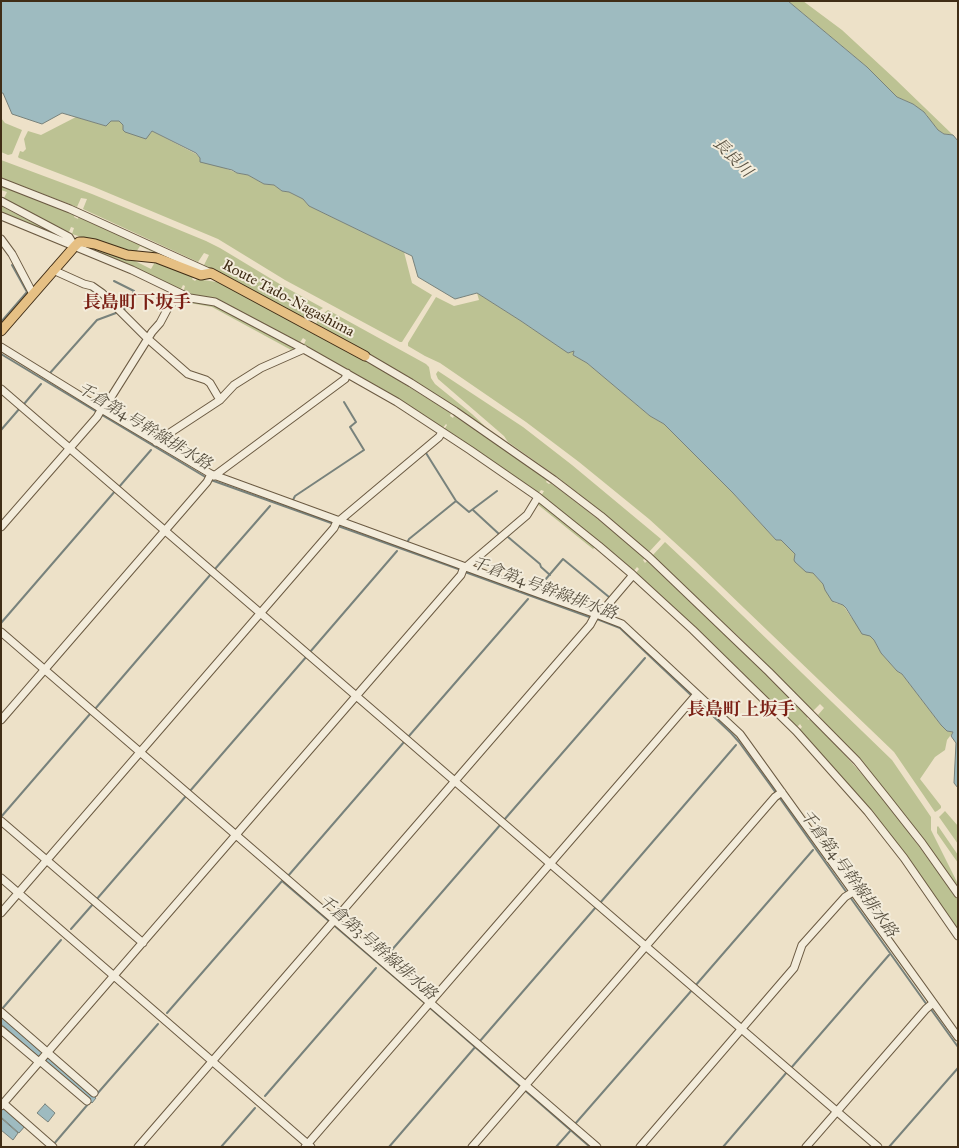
<!DOCTYPE html>
<html>
<head>
<meta charset="utf-8">
<style>
	body { margin:0 }
	#map { position:relative; width:959px; height:1148px; overflow:hidden; background:#ede1c8; font-family:"IM FELL Great Primer",serif }
	canvas { display:block }
	.frame { position:absolute; inset:0; border:2px solid #402d16; pointer-events:none }
</style>
</head>
<body>
<div id="map">
<canvas width="959" height="1148"></canvas>
<div class="frame"></div>
</div>
<script>
const g = document.querySelector('canvas').getContext('2d');
g.lineJoin = 'round';
function fill(path, color) {
  g.fillStyle = color;
  g.fill(path, 'evenodd');
}
function toPath(rows) {
  const path = new Path2D();
  for (const r of rows) {
    path.moveTo(r[0], r[1]);
    for (let i = 2; i < r.length; i += 2) path.lineTo(r[i], r[i + 1]);
  }
  return path;
}
function trace(path, color, width, dash) {
  g.strokeStyle = color;
  g.lineWidth = width;
  g.lineCap = dash ? 'butt' : 'round';
  g.setLineDash(dash || []);
  g.stroke(path);
}
function write(font, color, halo, rows, align = 'center') {
  g.font = font + ' "IM FELL Great Primer","Noto Serif JP",serif';
  g.lineWidth = 4;
  g.setLineDash([]);
  g.textBaseline = 'middle';
  g.strokeStyle = halo;
  g.fillStyle = color;
  for (const [text, x, y, turn = 0] of rows) {
    g.save();
    g.translate(x, y);
    g.rotate((+turn || 0) * Math.PI / 180);
    g.textAlign = isNaN(turn) ? turn : align;
    if (halo) g.strokeText(text, 0, 0);
    g.fillText(text, 0, 0);
    g.restore();
  }
}
fill(toPath([
	[788,1,803,1,842,30,895,79,953,135,944,134,938,130,929,119,927,115,913,104,897,97,867,67],
	[76,117,106,126,111,121,120,121,123,125,123,130,150,134,152,131,196,154,200,158,237,173,248,175,264,184,274,185,282,191,289,192,303,199,309,206,404,252,412,283,432,295,402,342,400,342,285,280,218,239,94,187,19,158,18,157,20,151,23,152,26,149,24,139,28,131,41,135],
	[1,118,5,123,22,130,12,154,8,155,1,152],
	[1,160,92,194,206,241,220,248,283,286,323,308,317,312,315,311,310,321,204,265,209,255,204,253,198,262,83,209,87,199,81,198,77,207,1,178],
	[1,186,75,214,74,217,78,219,79,216,196,270,159,255,140,246,135,254,72,234,74,228,71,227,69,232,3,200,7,192,1,190],
	[1,206,53,233,1,214],
	[83,245,133,260,151,269,155,262,193,277,192,279,195,281,197,279,223,283,307,327,306,330,310,332,312,330,364,359,451,413,450,416,453,418,454,416,497,444,547,480,546,482,549,484,551,483,598,519,645,558,643,560,645,563,647,561,767,674,808,716,807,718,809,720,811,719,821,728,883,798,918,845,958,900,958,932,905,857,798,731,802,727,800,724,796,728,635,574,639,569,637,567,633,572,541,496,544,491,541,490,538,494,444,430,447,425,446,424,442,429,303,346,306,340,303,338,299,344,214,299,190,296,183,293,185,286,183,285,180,291,82,246],
	[477,293,521,321,569,353,574,351,573,355,587,363,604,377,650,416,664,424,733,493,776,540,781,540,795,554,807,572,813,573,823,584,825,590,835,603,843,605,851,617,874,640,881,653,897,671,902,674,941,725,947,731,953,732,947,740,945,750,935,757,920,779,941,806,941,808,937,811,935,812,894,752,695,561,649,519,579,462,526,422,440,363,425,356,408,346,408,343,436,297,454,306,479,300],
	[184,297,212,304,295,348,293,351,212,307,190,303,182,298],
	[328,310,426,364,429,367,431,378,435,384,472,414,490,431,412,379,367,353,316,324,321,315],
	[438,371,523,427,572,465,661,539,649,552,603,513,556,476,508,442,504,436,438,379,436,374],
	[539,502,540,502,595,547,593,549,537,504],
	[665,542,713,587,892,760,931,817,931,830,958,884,958,888,923,840,888,794,818,715,824,708,820,704,813,711,741,639,652,556],
	[945,811,958,826,958,844,939,817],
	[938,826,958,855,958,863,937,833,937,827]
]), '#bcc293');
const water = toPath([
	[1,1,788,1,867,67,897,97,913,104,924,112,938,130,944,134,953,135,958,141,958,788,954,783,956,743,951,736,953,732,947,731,941,725,902,674,897,671,881,653,874,640,870,636,862,634,846,608,843,605,832,601,825,590,823,584,813,573,806,572,795,562,794,560,795,554,781,540,776,540,733,493,664,424,650,416,587,363,573,355,574,351,568,353,521,321,477,293,455,299,418,277,412,256,309,206,303,199,289,192,282,191,274,185,264,184,248,175,237,173,232,170,200,162,200,158,196,153,152,131,146,139,125,132,123,130,123,125,119,121,111,121,106,126,62,113,42,124,12,114,3,93,1,93,1,1],
	[1,1016,96,1098,92,1103,1,1024,1,1016],
	[45,1104,55,1113,48,1122,37,1113,45,1104],
	[4,1108,25,1126,19,1133,1,1117,1,1111,4,1108],
	[1,1118,18,1133,13,1140,1,1130,1,1118]
]);
fill(water, '#9ebbc0');
trace(water, '#78827c', 1);
trace(toPath([
	[114,281,134,291,124,310],
	[1,322,27,292,12,265],
	[1,354,97,412],
	[50,373,97,320,116,313],
	[24,404,41,384],
	[102,415,207,478],
	[1,430,20,408],
	[426,453,456,501],
	[211,480,334,524],
	[119,487,151,450],
	[293,500,295,496,364,450,350,427,356,422,344,402],
	[473,510,499,534],
	[338,526,461,570],
	[508,537,540,564,541,567,550,575],
	[408,541,409,539,456,501,469,512,497,491],
	[215,569,270,506],
	[465,572,592,618],
	[539,587,563,559,609,597],
	[597,619,620,628,731,733,739,742,776,793],
	[1,623,116,490],
	[310,652,397,551],
	[95,709,211,574],
	[409,736,528,599],
	[190,791,307,656],
	[779,797,847,893],
	[1,817,90,714],
	[504,820,645,658],
	[288,876,404,742],
	[850,897,927,1005],
	[96,900,186,796],
	[600,903,736,745],
	[71,929,93,904],
	[384,959,501,824],
	[695,986,813,850],
	[429,1007,590,1147],
	[930,1008,958,1047],
	[2,1009,61,940],
	[167,1013,282,881,426,1004],
	[480,1041,596,907],
	[791,1068,889,955],
	[97,1094,158,1024],
	[265,1096,376,968],
	[575,1124,692,990],
	[53,1145,89,1103],
	[221,1147,255,1108],
	[389,1147,476,1046],
	[556,1147,571,1130],
	[723,1147,787,1072],
	[889,1147,958,1068]
]), '#78827c', 2);
const minor = toPath([
	[1,182,70,209,211,273],
	[1,201,69,237,74,245],
	[1,216,132,270,190,298,215,302,300,347,397,402,470,450,538,497,599,546,633,575,693,630,796,731,868,812,904,858,958,936],
	[1,239,12,254,33,294],
	[53,270,84,284,92,286,102,293,148,339,188,374,206,380,210,383,220,400],
	[1,347,103,410,211,474,548,597,596,614,622,624,740,734,958,1037],
	[365,356,411,383,455,411,554,480,601,516,649,557,769,672,857,761,885,796,922,843,958,894],
	[1,389,878,1147],
	[103,410,152,332,160,323,168,308,179,297,181,294],
	[156,442,220,400,234,385,261,368,304,349],
	[214,476,345,379,347,373],
	[339,521,439,437,442,432],
	[1,527,97,417,101,410],
	[466,567,527,515,538,497],
	[599,615,633,575],
	[1,632,597,1147],
	[1,720,207,482,211,474],
	[1,821,143,943],
	[1,878,311,1147],
	[1,913,334,528,337,521],
	[1,1012,94,1093],
	[1,1030,39,1062],
	[40,1061,87,1101],
	[3,1103,53,1147],
	[1,1106,461,575,464,567],
	[138,1147,590,625,596,614],
	[305,1147,697,694],
	[472,1147,775,797,782,792],
	[640,1147,794,968,802,945,845,897,853,892],
	[806,1147,926,1009,933,1003]
]);
const major = toPath([
	[1,331,75,246,79,242,83,242,95,244,127,255,157,258,201,275,211,273,365,356]
]);
trace(minor, '#6b5a42', 9);
trace(major, '#402d16', 11);
trace(minor, '#f3ecdb', 7);
trace(major, '#e6c084', 9);
write('15px', '#402d16', '#f3ecdb', [
	["Route Tado-Nagashima",288,299,28]
]);
write('italic 16px', '#585040', '#f3ecdb', [
	["長良川",732,158,45],
	["千倉第4号幹線排水路",144,427,31],
	["千倉第4号幹線排水路",544,589,20],
	["千倉第4号幹線排水路",848,874,54],
	["千倉第3号幹線排水路",377,948,41]
]);
write('bold 18px', '#7a1f14', '#f3ecdb', [
	["長島町下坂手",137,304],
	["長島町上坂手",741,711]
]);
</script>
</body>
</html>
